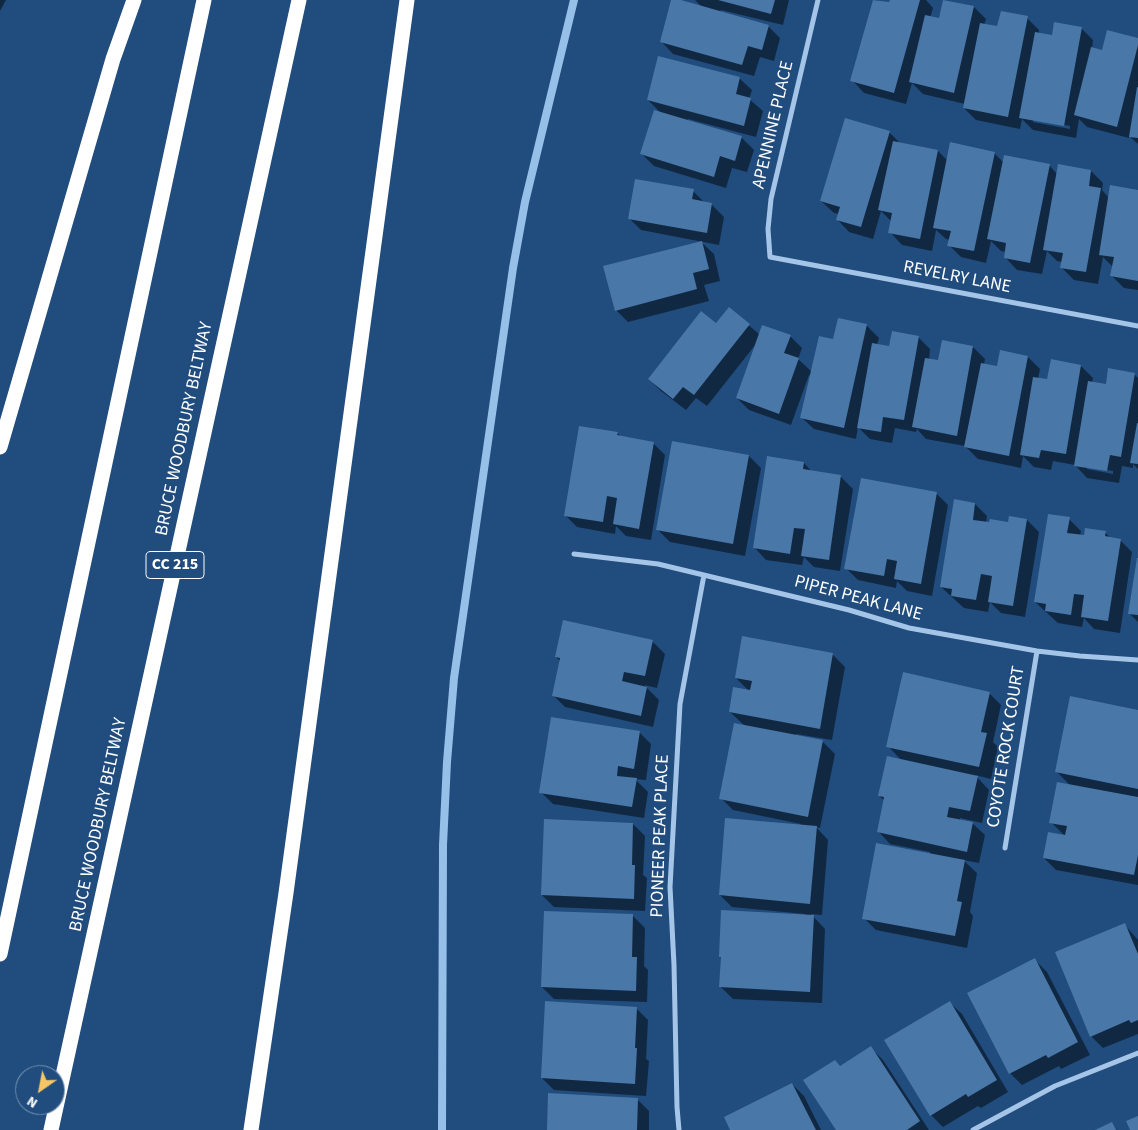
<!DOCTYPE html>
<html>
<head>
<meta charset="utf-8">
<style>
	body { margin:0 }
	#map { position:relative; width:1138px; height:1130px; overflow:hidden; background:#204c7e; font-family:"Source Sans 3",sans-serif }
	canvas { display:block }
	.north { position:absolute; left:15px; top:1065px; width:50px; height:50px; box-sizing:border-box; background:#204c7e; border:1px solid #7994b2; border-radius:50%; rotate:213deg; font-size:14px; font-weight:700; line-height:20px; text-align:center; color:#fff }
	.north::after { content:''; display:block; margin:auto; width:18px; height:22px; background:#f4c664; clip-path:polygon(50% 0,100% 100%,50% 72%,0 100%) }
</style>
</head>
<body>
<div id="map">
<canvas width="1138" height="1130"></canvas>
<div class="north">N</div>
</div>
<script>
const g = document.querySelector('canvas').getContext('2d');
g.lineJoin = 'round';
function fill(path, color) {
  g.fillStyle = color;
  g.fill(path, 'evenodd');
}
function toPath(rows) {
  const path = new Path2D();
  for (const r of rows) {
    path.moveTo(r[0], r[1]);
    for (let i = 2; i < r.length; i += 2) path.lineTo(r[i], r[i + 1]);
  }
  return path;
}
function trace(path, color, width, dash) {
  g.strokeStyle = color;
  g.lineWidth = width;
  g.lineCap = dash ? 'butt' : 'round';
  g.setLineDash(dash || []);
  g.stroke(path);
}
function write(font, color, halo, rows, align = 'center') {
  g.font = font + ' "Source Sans 3",sans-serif';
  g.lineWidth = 4;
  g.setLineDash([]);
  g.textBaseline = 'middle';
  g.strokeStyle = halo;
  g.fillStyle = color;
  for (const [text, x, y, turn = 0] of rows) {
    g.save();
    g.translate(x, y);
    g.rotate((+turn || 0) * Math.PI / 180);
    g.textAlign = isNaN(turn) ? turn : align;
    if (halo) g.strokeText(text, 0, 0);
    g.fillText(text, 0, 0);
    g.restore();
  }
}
fill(toPath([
	[0,0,6,0,0,11],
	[673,0,702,7,695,0,789,0,783,25,721,10,720,12,768,26,780,38,774,61,760,57,754,76,673,54,661,41],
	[874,0,890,3,891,0,926,0,933,8,930,18,940,20,974,7,986,19,984,25,998,28,1027,18,1039,30,1039,34,1053,37,1081,28,1093,40,1092,49,1103,52,1138,39,1138,144,1129,136,1129,138,1087,127,1079,119,1076,138,1033,130,1022,119,1020,129,976,120,964,108,965,104,923,94,912,83,906,104,864,93,852,80],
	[1033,119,1070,126,1070,129,1033,122],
	[739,78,752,90,749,99,763,111,756,137,688,119,687,121,742,138,754,150,747,172,732,168,726,188,654,166,642,154,662,114,648,100],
	[889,132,901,144,938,151,948,161,994,153,1004,163,1049,165,1057,174,1091,171,1103,183,1102,190,1109,198,1138,191,1138,290,1124,288,1112,276,1112,266,1103,257,1098,284,1074,280,1061,267,1062,262,1057,261,1047,251,1042,274,1017,270,1005,257,1006,252,1001,251,991,241,986,263,961,257,949,245,950,240,946,239,936,230,932,251,902,245,890,232,892,222,881,211,873,239,849,232,837,219,839,214,834,213,821,201],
	[693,191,705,203,712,205,724,217,719,245,641,230,629,218],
	[701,242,714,254,720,281,704,285,709,301,628,322,616,310],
	[730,309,760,335,790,336,802,348,798,359,812,372,834,340,839,319,867,326,879,338,877,345,890,347,918,337,930,349,929,360,939,362,973,347,985,359,984,365,998,368,1028,357,1040,369,1038,379,1048,381,1081,366,1093,378,1092,383,1107,385,1134,374,1138,378,1138,469,1133,464,1133,468,1122,466,1119,483,1087,478,1075,465,1053,461,1051,470,1034,467,1023,456,1021,468,978,459,965,446,926,439,917,429,916,432,895,428,892,443,870,439,858,427,856,439,814,429,801,417,811,376,809,375,791,425,749,410,737,398,756,344,707,406,696,398,686,410,661,391,649,379,716,325],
	[1087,467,1113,471,1113,474,1087,469],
	[617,433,621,437,653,443,665,455,651,540,626,536,616,526,615,534,577,527,565,515],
	[749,456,761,468,745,556,670,542,658,530],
	[804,463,812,472,841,477,853,489,840,571,814,567,804,557,802,565,766,560,754,547],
	[936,493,948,505,932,596,907,591,897,581,896,588,858,580,846,568],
	[975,504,987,516,986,523,1009,523,1027,520,1039,532,1025,617,1001,613,990,602,988,612,964,608,941,587],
	[1069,519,1081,531,1080,536,1105,532,1111,539,1120,540,1132,552,1120,633,1094,629,1084,618,1082,627,1058,623,1035,602],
	[1138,560,1138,622,1129,613],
	[743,638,833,655,845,667,832,740,796,734,796,736,823,742,835,754,820,828,816,827,828,840,822,915,811,914,825,929,822,1003,733,999,721,987,722,958,720,957,805,916,805,914,732,907,720,895,801,824,733,810,721,798,745,726,730,712,750,692,736,678],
	[653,642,665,654,657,688,644,685,659,700,653,727,565,707,553,695,560,661,556,657],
	[989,693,1001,705,993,742,998,747,991,779,975,775,989,790,982,823,960,818,960,821,970,823,971,822,985,835,979,863,963,860,977,873,970,912,973,916,967,948,876,930,864,918,930,855,930,852,890,844,878,831,885,801,879,796,902,761,888,746],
	[1138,712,1138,885,1056,870,1044,858,1065,836,1051,822,1071,786,1056,771],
	[639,732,651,744,646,780,635,779,648,792,644,818,553,804,541,792],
	[633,824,645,836,643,875,647,878,645,911,554,907,542,895],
	[633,916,645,928,644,966,648,970,647,1002,554,999,542,987],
	[1124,924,1138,940,1138,1034,1103,1048,1091,1036],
	[1035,960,1047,972,1090,1055,1061,1069,1059,1066,1022,1085,1010,1073],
	[949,1002,962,1014,1008,1092,981,1108,978,1106,943,1127,931,1115],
	[636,1008,648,1020,646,1059,649,1061,646,1096,554,1090,542,1078],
	[871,1048,883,1060,929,1130,837,1130,841,1067],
	[792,1084,804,1096,821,1130,732,1130],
	[637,1099,649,1111,649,1130,548,1130]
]), '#0007');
trace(toPath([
	[442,1130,443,845,447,762,454,678,513,268,525,202,574,0]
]), '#97c0e8', 8);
fill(toPath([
	[671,0,681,0,769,25,762,50,748,46,742,65,660,42],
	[718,0,775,0,771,14],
	[873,0,889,2,890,0,920,0,894,93,850,81],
	[943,0,974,6,954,93,909,82,925,15,939,18],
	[1001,11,1028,16,1008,117,963,108,980,23,997,26],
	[1054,22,1082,27,1064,126,1019,118,1035,32,1052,35],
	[1107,30,1138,38,1138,45,1117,127,1074,115,1091,47,1102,50],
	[658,56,740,77,736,94,751,98,744,126,647,100],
	[1137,87,1138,87,1138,138,1129,137],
	[654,110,742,136,735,161,720,156,714,177,640,154],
	[845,118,890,131,861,227,836,220,840,207,820,201],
	[893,141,938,150,920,239,888,233,892,213,878,210],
	[950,142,995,152,974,251,947,246,951,231,933,228],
	[1004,155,1050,164,1030,263,1004,258,1006,243,987,239],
	[1058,164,1091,170,1089,186,1101,188,1086,272,1060,268,1063,253,1043,250],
	[635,179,694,189,692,199,712,203,707,233,628,219],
	[1110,185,1138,190,1138,281,1110,276,1114,257,1099,255],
	[702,241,709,269,693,273,697,289,615,311,603,266],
	[729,307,750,324,694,395,683,387,673,399,648,379,701,311,716,323],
	[838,318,867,324,844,428,800,418,819,336,833,339],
	[762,325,791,335,784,353,799,358,779,414,736,398],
	[892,331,919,336,904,420,883,417,881,432,857,428,872,343,889,346],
	[942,340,973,346,957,436,912,427,925,358,938,360],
	[1000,350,1028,356,1009,456,964,447,981,363,997,366],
	[1051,359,1081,365,1066,454,1041,450,1039,458,1020,455,1033,377,1047,379],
	[1108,368,1135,373,1121,457,1110,455,1107,471,1074,466,1088,381,1106,384],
	[1137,423,1138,423,1138,464,1130,463],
	[579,426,618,432,617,435,654,442,639,529,613,524,617,498,607,496,603,522,564,516],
	[672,441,749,455,733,544,656,530],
	[767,456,804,462,803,469,841,475,829,560,801,556,805,529,794,528,790,554,753,548],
	[861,478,937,492,921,584,894,579,897,561,887,559,884,576,844,569],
	[954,499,975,503,973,520,989,522,990,519,1008,522,1009,516,1027,519,1013,606,988,602,992,576,981,574,976,600,951,596,952,589,940,587],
	[1048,514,1070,517,1067,533,1084,535,1085,528,1106,531,1105,536,1121,539,1108,621,1081,617,1084,595,1074,594,1071,615,1045,611,1046,604,1034,602],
	[1137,558,1138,558,1138,615,1128,614],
	[563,620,653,640,645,676,624,672,622,681,647,687,641,716,552,696,560,658,555,657],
	[742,636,833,653,820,729,729,712,733,687,750,690,752,681,735,678],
	[903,672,990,692,981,732,987,733,979,767,886,747],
	[1070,696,1138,710,1138,789,1055,772],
	[551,717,640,731,634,769,618,766,617,776,637,778,632,807,539,793],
	[734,723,823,740,808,817,719,799],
	[887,756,978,776,970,811,949,807,947,817,973,822,967,852,877,832,884,797,878,796],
	[1057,782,1138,797,1138,855,1134,875,1043,858,1048,832,1065,835,1067,826,1049,823],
	[725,818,817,826,810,904,719,895],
	[544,819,633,823,632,865,635,865,634,899,541,895],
	[876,843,965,860,957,901,962,902,955,936,862,919],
	[721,910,814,915,810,992,719,987,721,957,719,957],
	[544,911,633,914,632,957,637,957,636,991,541,987],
	[1125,923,1138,954,1138,1020,1131,1023,1129,1020,1090,1037,1055,952],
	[1035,958,1078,1042,1048,1058,1046,1055,1009,1074,967,993],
	[545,1001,637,1007,635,1048,637,1048,635,1084,541,1078],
	[950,1001,997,1080,968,1097,966,1094,930,1116,884,1040],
	[871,1046,920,1121,907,1130,836,1130,803,1080,835,1060,840,1066],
	[792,1083,816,1130,730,1130,724,1117],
	[548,1093,638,1098,637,1130,547,1130],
	[1138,1116,1138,1130,1130,1130,1126,1121],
	[1112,1122,1116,1130,1095,1130]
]), '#4977a7');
trace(toPath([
	[818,0,771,199,768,229,770,257,1138,326],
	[574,554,658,564,849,610,909,628,1037,651,1080,656,1138,660],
	[1005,848,1037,651],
	[679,1130,677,1107,674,965,670,887,680,704,704,575],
	[973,1130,1055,1086,1138,1053]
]), '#a4c5e7', 5);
trace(toPath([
	[0,447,113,59,134,0],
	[0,954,204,0],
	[51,1130,299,0],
	[251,1130,286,893,407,0]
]), '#fff', 15);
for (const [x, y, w] of [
	[175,565,58]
]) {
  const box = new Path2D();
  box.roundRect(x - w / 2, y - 13.5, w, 27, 4);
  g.fillStyle = '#204c7e';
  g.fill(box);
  trace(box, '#fff', 1);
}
write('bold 16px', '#fff', null, [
	["CC 215",175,565]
]);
write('18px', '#fff', '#204c7e', [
	["APENNINE PLACE",774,125,-77],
	["REVELRY LANE",957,278,11],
	["BRUCE WOODBURY BELTWAY",185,429,-78],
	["PIPER PEAK LANE",858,599,15],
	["COYOTE ROCK COURT",1007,747,-81],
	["BRUCE WOODBURY BELTWAY",99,825,-78],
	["PIONEER PEAK PLACE",661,836,-88]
]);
</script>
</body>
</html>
